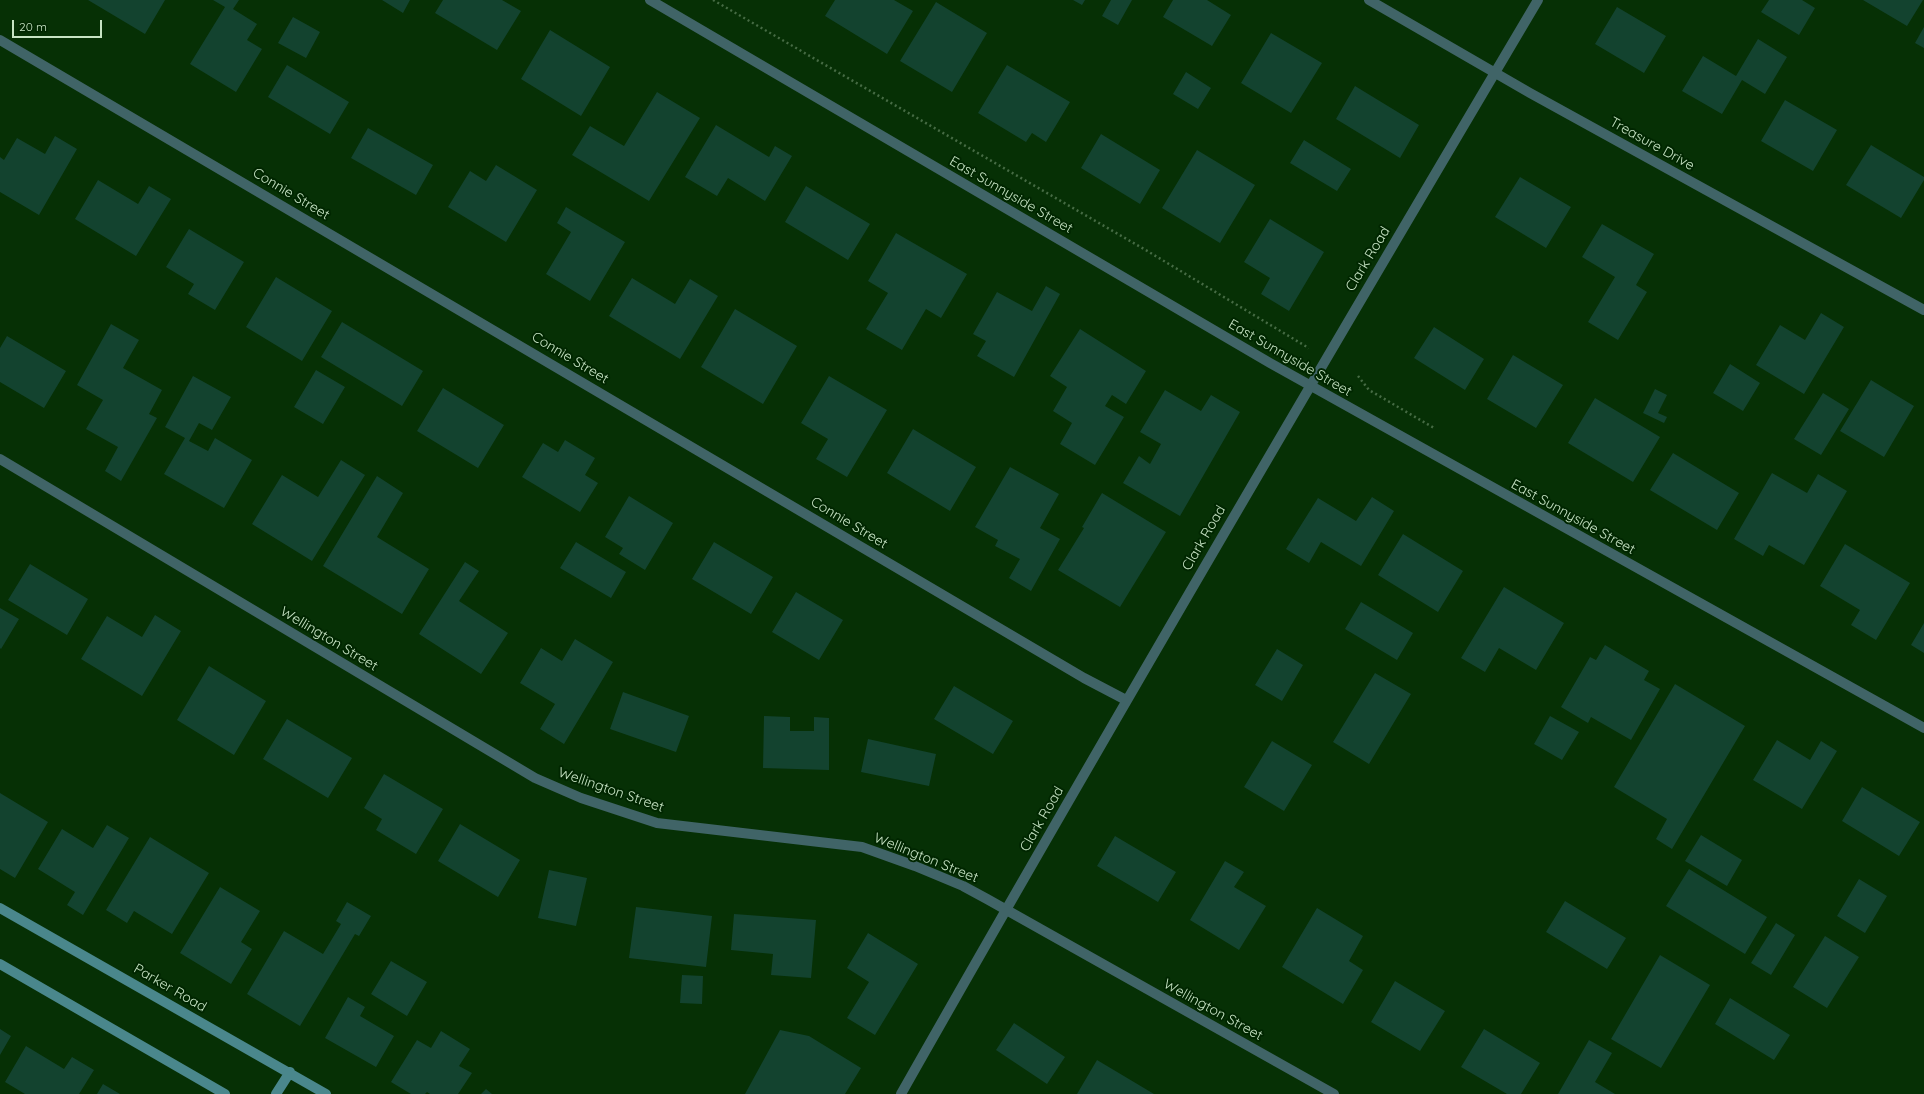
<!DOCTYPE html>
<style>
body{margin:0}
#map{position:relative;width:1924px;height:1094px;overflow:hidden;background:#063005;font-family:Quicksand,sans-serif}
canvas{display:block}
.scale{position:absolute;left:12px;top:20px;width:90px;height:18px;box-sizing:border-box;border:2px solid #c7e4c4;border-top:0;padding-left:5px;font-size:12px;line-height:14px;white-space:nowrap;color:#c7e4c4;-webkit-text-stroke:3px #002600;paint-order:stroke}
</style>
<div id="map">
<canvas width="1924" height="1094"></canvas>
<div class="scale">20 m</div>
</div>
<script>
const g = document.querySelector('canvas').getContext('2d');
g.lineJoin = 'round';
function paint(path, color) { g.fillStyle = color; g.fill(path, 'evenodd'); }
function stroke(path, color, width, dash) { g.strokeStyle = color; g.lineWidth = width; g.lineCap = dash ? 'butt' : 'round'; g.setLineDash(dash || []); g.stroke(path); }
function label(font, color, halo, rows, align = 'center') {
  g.font = font + ' Quicksand,sans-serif'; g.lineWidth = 4; g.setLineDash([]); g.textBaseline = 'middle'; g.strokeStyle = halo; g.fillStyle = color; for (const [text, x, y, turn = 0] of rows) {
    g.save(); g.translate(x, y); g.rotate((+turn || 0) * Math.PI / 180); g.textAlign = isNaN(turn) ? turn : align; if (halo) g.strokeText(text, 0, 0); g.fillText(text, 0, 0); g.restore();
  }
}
paint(new Path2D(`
 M 88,0 L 165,0 L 145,34 Z
 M 213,0 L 239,0 L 233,9 L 257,24 L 247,40 L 262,49 L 236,92 L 190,64 L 225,7 Z
 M 382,0 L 410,0 L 403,13 Z
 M 443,0 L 502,0 L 521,11 L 497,50 L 435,13 Z
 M 835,0 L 894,0 L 913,11 L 887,54 L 825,16 Z
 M 1073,0 L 1085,0 L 1082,5 Z
 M 1111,0 L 1132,0 L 1118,25 L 1102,16 Z
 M 1173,0 L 1207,0 L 1231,15 L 1212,46 L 1163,17 Z
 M 1769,0 L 1802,0 L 1815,8 L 1799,35 L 1761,12 Z
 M 1863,0 L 1923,0 L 1907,26 Z
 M 936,2 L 987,33 L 952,92 L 900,61 Z
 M 1617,7 L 1666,36 L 1644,73 L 1595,44 Z
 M 293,17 L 320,32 L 306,58 L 278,43 Z
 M 1924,27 L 1924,48 L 1915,43 Z
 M 550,30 L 610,67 L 581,116 L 521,79 Z
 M 1271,33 L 1322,63 L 1291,113 L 1241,83 Z
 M 1758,39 L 1787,57 L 1765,94 L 1742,80 L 1722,114 L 1682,91 L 1703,56 L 1736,76 Z
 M 287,65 L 349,102 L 330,134 L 268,97 Z
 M 1007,65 L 1070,102 L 1046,142 L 1032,133 L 1026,142 L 978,113 Z
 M 1186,72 L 1211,88 L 1198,109 L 1173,94 Z
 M 1355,86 L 1419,125 L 1400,158 L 1336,119 Z
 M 657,92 L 700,118 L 649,201 L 572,155 L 590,126 L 624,146 Z
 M 1785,100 L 1837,130 L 1813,171 L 1761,141 Z
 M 716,125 L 769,157 L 775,146 L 792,156 L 765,201 L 728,178 L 717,196 L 685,177 Z
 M 368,128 L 433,165 L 416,195 L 351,158 Z
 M 1101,134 L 1160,170 L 1140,204 L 1081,168 Z
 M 55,136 L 77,149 L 39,215 L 0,192 L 0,157 L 4,160 L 17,138 L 45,154 Z
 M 1304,140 L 1351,169 L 1337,191 L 1290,163 Z
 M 1871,145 L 1924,177 L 1924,180 L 1901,218 L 1846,185 Z
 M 1197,150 L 1255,185 L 1220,243 L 1162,208 Z
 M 496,165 L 537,190 L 506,242 L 448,207 L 470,171 L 486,181 Z
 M 1520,177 L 1571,207 L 1546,248 L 1495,217 Z
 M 98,180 L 138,204 L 149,186 L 171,199 L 136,256 L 75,219 Z
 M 806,186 L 870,224 L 848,260 L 785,222 Z
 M 566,207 L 625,242 L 590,301 L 546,274 L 571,232 L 557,223 Z
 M 1270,219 L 1324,252 L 1289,311 L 1261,294 L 1270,278 L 1244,262 Z
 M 1602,224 L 1654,254 L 1636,285 L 1647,292 L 1618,340 L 1588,322 L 1615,277 L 1582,257 Z
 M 189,229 L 244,262 L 215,310 L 188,294 L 194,284 L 166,267 Z
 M 896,233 L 967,274 L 941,318 L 926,309 L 902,350 L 866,329 L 888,293 L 868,281 Z
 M 276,277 L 332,311 L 302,361 L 246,327 Z
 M 632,278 L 675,304 L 690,279 L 718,296 L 680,359 L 609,316 Z
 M 1046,286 L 1060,294 L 1014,377 L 977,356 L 986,341 L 973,334 L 997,292 L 1032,311 Z
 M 735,309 L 797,346 L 763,404 L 701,367 Z
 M 1821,313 L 1844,327 L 1804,394 L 1756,365 L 1780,325 L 1805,340 Z
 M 342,322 L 423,371 L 402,406 L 321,357 Z
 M 111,324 L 139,340 L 123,368 L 162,390 L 149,414 L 157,418 L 121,481 L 105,471 L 118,447 L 86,429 L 103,400 L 77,385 Z
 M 1434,327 L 1484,359 L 1465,390 L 1414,358 Z
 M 1080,329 L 1146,371 L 1126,404 L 1112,395 L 1105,406 L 1124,417 L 1095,465 L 1060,444 L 1072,423 L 1053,411 L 1067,387 L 1050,376 Z
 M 7,336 L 66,371 L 44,408 L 0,382 L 0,348 Z
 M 1513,355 L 1563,385 L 1536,428 L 1487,399 Z
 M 1730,364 L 1760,383 L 1743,411 L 1713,393 Z
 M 316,370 L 345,387 L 323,424 L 294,407 Z
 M 193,376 L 231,397 L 212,430 L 199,423 L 189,441 L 208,451 L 215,438 L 252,460 L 224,508 L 164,474 L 185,438 L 165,427 Z
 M 829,376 L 887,410 L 847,477 L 816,459 L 828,439 L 801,423 Z
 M 1871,380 L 1914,406 L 1884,457 L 1840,431 Z
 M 443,388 L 504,425 L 478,468 L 417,431 Z
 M 1655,389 L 1667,395 L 1658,413 L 1667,417 L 1664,423 L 1643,413 Z
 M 1165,390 L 1201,411 L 1211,395 L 1240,412 L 1180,516 L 1123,483 L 1139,456 L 1150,464 L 1161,444 L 1140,432 Z
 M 1823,393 L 1849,409 L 1821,455 L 1794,439 Z
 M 1595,398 L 1660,437 L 1633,482 L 1568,443 Z
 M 913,429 L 976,467 L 950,511 L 887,473 Z
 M 565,440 L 595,458 L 585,475 L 598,483 L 580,512 L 522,477 L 543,443 L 558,452 Z
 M 1673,453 L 1739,493 L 1717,530 L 1650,490 Z
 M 341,460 L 365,475 L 312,561 L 252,524 L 282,475 L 318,497 Z
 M 1010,467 L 1059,494 L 1040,528 L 1060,539 L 1031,591 L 1009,578 L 1020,559 L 995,546 L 998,540 L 975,527 Z
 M 1772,473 L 1807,493 L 1818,474 L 1847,491 L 1804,565 L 1769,545 L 1763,556 L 1734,539 Z
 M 377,476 L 403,493 L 377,537 L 429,569 L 402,614 L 323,566 Z
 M 1102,493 L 1166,532 L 1120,607 L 1058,570 L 1084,528 L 1082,527 Z
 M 629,496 L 673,523 L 645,570 L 619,554 L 623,548 L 605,537 Z
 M 1372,497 L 1394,511 L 1361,566 L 1321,542 L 1309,563 L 1286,549 L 1318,498 L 1356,521 Z
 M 1403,534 L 1463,571 L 1438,612 L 1378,575 Z
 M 576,542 L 626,572 L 611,598 L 560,568 Z
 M 714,542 L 773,577 L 751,614 L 692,579 Z
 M 1845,544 L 1910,583 L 1876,640 L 1851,625 L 1860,610 L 1820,586 Z
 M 465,562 L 479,571 L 459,601 L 508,633 L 481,674 L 419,634 Z
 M 30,564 L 88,599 L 67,635 L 8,600 Z
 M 1504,587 L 1564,623 L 1536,670 L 1499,648 L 1485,672 L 1461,658 Z
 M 796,592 L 843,620 L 819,660 L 772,632 Z
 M 1361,602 L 1413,633 L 1397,660 L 1345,629 Z
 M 0,608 L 19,619 L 1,649 L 0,648 Z
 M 155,615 L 181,631 L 142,696 L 81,659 L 107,616 L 142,637 Z
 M 1924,623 L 1924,653 L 1911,645 Z
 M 575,639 L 613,662 L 564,744 L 540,729 L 555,704 L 520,683 L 541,648 L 562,661 Z
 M 1605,645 L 1649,671 L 1644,680 L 1660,689 L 1631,740 L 1591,717 L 1588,723 L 1561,707 L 1590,657 L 1596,660 Z
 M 1277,649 L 1303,665 L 1282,701 L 1255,685 Z
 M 209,666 L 266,701 L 234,755 L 177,720 Z
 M 1375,673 L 1411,694 L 1369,764 L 1333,742 Z
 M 1675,684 L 1745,726 L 1672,849 L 1656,839 L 1667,819 L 1614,787 Z
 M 954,686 L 1013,721 L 993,754 L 934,719 Z
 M 623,692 L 689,716 L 676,752 L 610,729 Z
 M 764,716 L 790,717 L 790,731 L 814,731 L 814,717 L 829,718 L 829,770 L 763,768 Z
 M 1550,716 L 1579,732 L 1562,760 L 1534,744 Z
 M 287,719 L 352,758 L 328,798 L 263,759 Z
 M 868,739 L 936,754 L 929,786 L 861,772 Z
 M 1777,740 L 1810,760 L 1821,741 L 1837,751 L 1802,809 L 1753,780 Z
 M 1272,741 L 1312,765 L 1284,811 L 1244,787 Z
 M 384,774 L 443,809 L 416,854 L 376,830 L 382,819 L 364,808 Z
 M 1862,787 L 1920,822 L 1899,856 L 1842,821 Z
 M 0,793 L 48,822 L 15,878 L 0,869 Z
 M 460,824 L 520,860 L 498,897 L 438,861 Z
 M 107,825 L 129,838 L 83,915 L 67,905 L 75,892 L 38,869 L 62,829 L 93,848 Z
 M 1701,835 L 1742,860 L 1727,886 L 1685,861 Z
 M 1115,836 L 1176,872 L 1158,902 L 1097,866 Z
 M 150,837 L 209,873 L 172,934 L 134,911 L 127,923 L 106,910 Z
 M 1225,861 L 1244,872 L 1234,887 L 1266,906 L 1239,950 L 1190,920 Z
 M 1689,869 L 1767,917 L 1745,954 L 1666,906 Z
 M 549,870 L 587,878 L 576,926 L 538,918 Z
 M 1859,879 L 1887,896 L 1865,933 L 1837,916 Z
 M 220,887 L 260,911 L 241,942 L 252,949 L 231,984 L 180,953 Z
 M 1565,901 L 1626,938 L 1607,969 L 1546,932 Z
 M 347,902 L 371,916 L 359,936 L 355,934 L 300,1026 L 247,994 L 284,931 L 323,954 L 341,924 L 336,921 Z
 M 636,907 L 712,916 L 706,967 L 629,958 Z
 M 1317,908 L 1363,936 L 1349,961 L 1363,970 L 1343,1004 L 1282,967 Z
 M 734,914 L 816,920 L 811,978 L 771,975 L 773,954 L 731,950 Z
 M 1776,923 L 1795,935 L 1771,975 L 1751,963 Z
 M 868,933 L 918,964 L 875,1035 L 847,1018 L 869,982 L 847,968 Z
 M 1825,936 L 1859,957 L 1827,1008 L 1793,987 Z
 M 1660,955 L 1710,985 L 1661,1068 L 1611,1039 Z
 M 391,961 L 427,982 L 407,1016 L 371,994 Z
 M 682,975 L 703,976 L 702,1004 L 680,1003 Z
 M 1395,981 L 1445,1011 L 1420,1051 L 1371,1022 Z
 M 348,997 L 365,1007 L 360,1016 L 394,1036 L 376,1067 L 325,1038 Z
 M 1730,998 L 1790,1035 L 1774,1060 L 1715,1024 Z
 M 1014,1023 L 1065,1057 L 1047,1084 L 996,1050 Z
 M 0,1029 L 11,1036 L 0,1055 Z
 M 1484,1029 L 1540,1063 L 1521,1094 L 1507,1094 L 1461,1067 Z
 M 780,1030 L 809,1036 L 861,1068 L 845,1094 L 745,1094 Z
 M 441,1031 L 470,1049 L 459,1066 L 472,1073 L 458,1094 L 430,1094 L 427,1092 L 425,1094 L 411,1094 L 391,1082 L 417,1040 L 431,1048 Z
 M 1589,1040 L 1612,1053 L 1595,1082 L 1615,1094 L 1558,1094 Z
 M 26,1046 L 64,1069 L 72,1057 L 94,1070 L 79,1094 L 25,1094 L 5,1082 Z
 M 1097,1060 L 1154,1094 L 1077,1094 Z
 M 103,1084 L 120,1094 L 97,1094 Z
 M 486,1089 L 492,1094 L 481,1094 Z`), '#13432f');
stroke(new Path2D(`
 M 713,0 L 1149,252 L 1307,347 L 1308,349
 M 1358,376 L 1369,390 L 1434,428`), '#466b44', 2.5, [2, 3]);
stroke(new Path2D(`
 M 650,0 L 1270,363 L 1924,728
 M 1369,0 L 1530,93 L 1924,310
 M 0,40 L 1084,678 L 1126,700
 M 0,459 L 535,778 L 581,798 L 657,823 L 862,847 L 915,866 L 963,886 L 987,899 L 1334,1094
 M 901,1094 C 1109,727 1323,363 1538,0`), '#406467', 10);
stroke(new Path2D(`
 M 0,908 L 326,1094
 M 0,964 L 225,1094
 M 276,1094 L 290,1072`), '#4a878c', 10);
label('14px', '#c7e4c4', '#002600', [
 ["Treasure Drive",1652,144,29],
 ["Connie Street",291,194,31],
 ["East Sunnyside Street",1011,195,30],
 ["Clark Road",1368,259,-59],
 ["Connie Street",570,358,31],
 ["East Sunnyside Street",1290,358,30],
 ["East Sunnyside Street",1573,517,29],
 ["Connie Street",849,523,31],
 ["Clark Road",1204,538,-60],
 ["Wellington Street",329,639,31],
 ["Wellington Street",611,790,19],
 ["Clark Road",1042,819,-60],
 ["Wellington Street",926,858,22],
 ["Parker Road",170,988,30],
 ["Wellington Street",1213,1010,29]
]);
</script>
